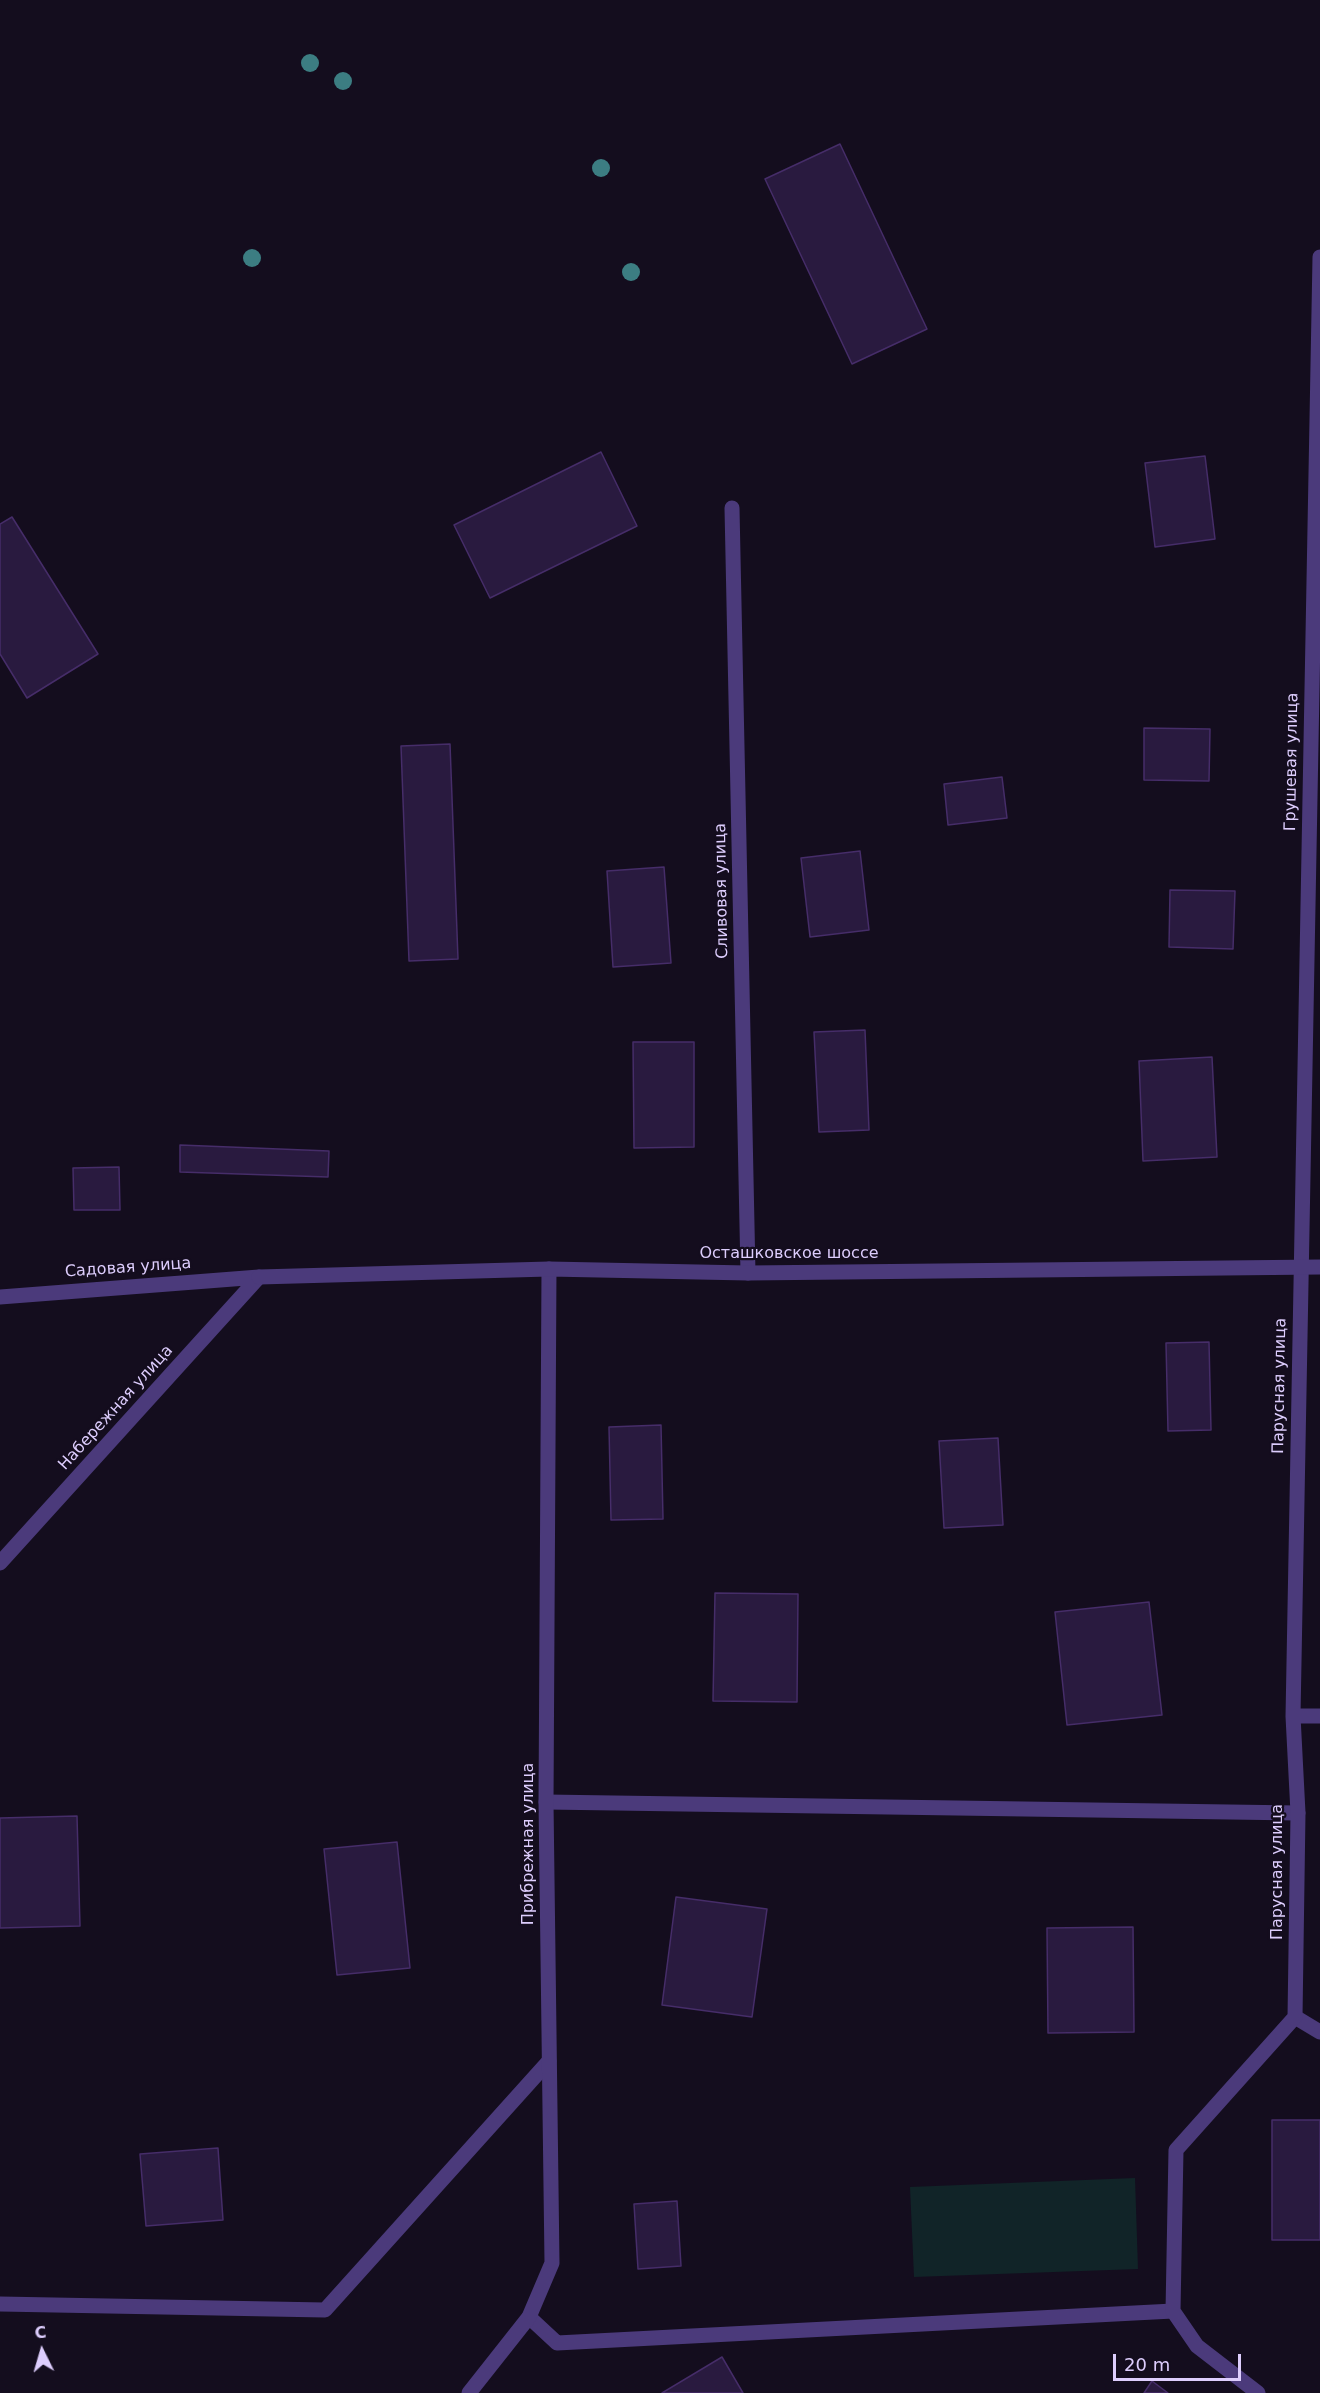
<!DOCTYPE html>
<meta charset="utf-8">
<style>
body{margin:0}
#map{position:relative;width:1320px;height:2393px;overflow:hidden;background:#140d1e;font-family:"DejaVu Sans",sans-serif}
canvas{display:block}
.north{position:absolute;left:12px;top:2321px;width:60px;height:60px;-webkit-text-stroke:4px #140d1e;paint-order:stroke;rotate:355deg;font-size:16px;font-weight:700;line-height:24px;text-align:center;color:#ddcdfd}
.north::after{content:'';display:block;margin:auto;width:21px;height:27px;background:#ddcdfd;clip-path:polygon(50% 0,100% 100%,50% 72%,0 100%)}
.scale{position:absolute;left:1113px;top:2354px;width:128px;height:27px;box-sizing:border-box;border:3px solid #ddcdfd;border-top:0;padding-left:8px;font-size:18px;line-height:21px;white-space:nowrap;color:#ddcdfd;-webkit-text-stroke:4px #140d1e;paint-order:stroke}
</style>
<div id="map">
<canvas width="1320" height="2393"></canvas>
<div class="north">С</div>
<div class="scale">20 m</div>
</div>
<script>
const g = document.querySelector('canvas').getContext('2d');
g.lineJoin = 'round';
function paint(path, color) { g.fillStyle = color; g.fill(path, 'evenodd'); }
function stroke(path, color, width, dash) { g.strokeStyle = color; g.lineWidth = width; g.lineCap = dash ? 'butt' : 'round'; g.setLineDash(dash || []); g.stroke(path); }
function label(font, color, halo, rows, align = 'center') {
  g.font = font + ' "DejaVu Sans",sans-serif'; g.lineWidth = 4.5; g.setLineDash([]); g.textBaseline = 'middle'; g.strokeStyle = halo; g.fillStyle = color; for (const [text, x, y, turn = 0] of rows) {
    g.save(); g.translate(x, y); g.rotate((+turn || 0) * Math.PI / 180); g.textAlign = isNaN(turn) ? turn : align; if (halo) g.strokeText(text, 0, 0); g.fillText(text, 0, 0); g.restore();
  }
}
paint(new Path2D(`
 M 1135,2178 L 1138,2269 L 914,2277 L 910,2187 Z`), '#112428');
const building = new Path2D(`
 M 840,144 L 927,329 L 852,364 L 765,179 Z
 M 601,452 L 637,526 L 490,598 L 454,525 Z
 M 1205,456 L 1215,539 L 1155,547 L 1145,463 Z
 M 12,517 L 98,654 L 27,698 L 0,654 L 0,524 Z
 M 1144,728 L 1210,729 L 1209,781 L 1144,780 Z
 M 450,744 L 458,959 L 409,961 L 401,746 Z
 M 1002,777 L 1007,818 L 948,825 L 944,784 Z
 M 860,851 L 869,930 L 810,937 L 801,858 Z
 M 664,867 L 671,963 L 613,967 L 607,871 Z
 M 1170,890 L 1235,891 L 1233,949 L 1169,947 Z
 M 865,1030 L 869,1130 L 819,1132 L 814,1032 Z
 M 633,1042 L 694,1042 L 694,1147 L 634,1148 Z
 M 1212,1057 L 1217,1157 L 1143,1161 L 1139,1061 Z
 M 180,1145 L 329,1151 L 328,1177 L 180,1172 Z
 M 119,1167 L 120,1210 L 74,1210 L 73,1168 Z
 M 1209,1342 L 1211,1430 L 1168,1431 L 1166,1343 Z
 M 661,1425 L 663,1519 L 611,1520 L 609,1427 Z
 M 998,1438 L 1003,1525 L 944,1528 L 939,1441 Z
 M 715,1593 L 798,1594 L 797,1702 L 713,1701 Z
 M 1149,1602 L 1162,1715 L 1067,1725 L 1055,1612 Z
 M 77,1816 L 80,1926 L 0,1928 L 0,1818 Z
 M 397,1842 L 410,1968 L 337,1975 L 324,1849 Z
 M 676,1897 L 767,1909 L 752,2017 L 662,2005 Z
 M 1133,1927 L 1134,2032 L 1048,2033 L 1047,1928 Z
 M 1272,2120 L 1320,2120 L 1320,2240 L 1272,2240 Z
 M 218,2148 L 223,2220 L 146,2226 L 140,2154 Z
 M 677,2201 L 681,2266 L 638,2269 L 634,2204 Z
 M 722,2357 L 743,2393 L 662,2393 Z
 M 1152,2381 L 1168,2393 L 1144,2393 Z`);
paint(building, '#291a3f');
stroke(building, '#462d69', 1.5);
stroke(new Path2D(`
 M 546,1802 L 1298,1813
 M 1295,2017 L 1320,2032
 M 0,2304 L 325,2310 L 549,2061
 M 529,2317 L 557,2343 L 1173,2311`), '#4b3a7b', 15);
stroke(new Path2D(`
 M 732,508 L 748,1273
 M 0,1297 L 259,1277
 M 0,1563 L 259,1277
 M 1293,1716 L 1320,1716
 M 469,2393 L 529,2317 L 552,2263 L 546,1802 L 549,1269
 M 1258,2393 L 1197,2346 L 1173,2311 L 1176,2150 L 1295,2017 L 1298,1813 L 1293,1716 L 1320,257`), '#4b3a7b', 15);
stroke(new Path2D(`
 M 259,1277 L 549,1269 L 748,1273 L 1320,1267`), '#4b3a7b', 15);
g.fillStyle = '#3c7d82';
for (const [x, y] of [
 [310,63],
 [343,81],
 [601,168],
 [252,258],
 [631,272]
]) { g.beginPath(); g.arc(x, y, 9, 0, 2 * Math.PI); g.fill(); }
label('16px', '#ddcdfd', '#140d1e', [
 ["Грушевая улица",1292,762,-89],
 ["Сливовая улица",722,891,-91],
 ["Осташковское шоссе",789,1254],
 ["Садовая улица",128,1268,-4],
 ["Парусная улица",1280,1386,-89],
 ["Набережная улица",116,1408,-48],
 ["Прибрежная улица",529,1844,-90],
 ["Парусная улица",1278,1872,-90]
]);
</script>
